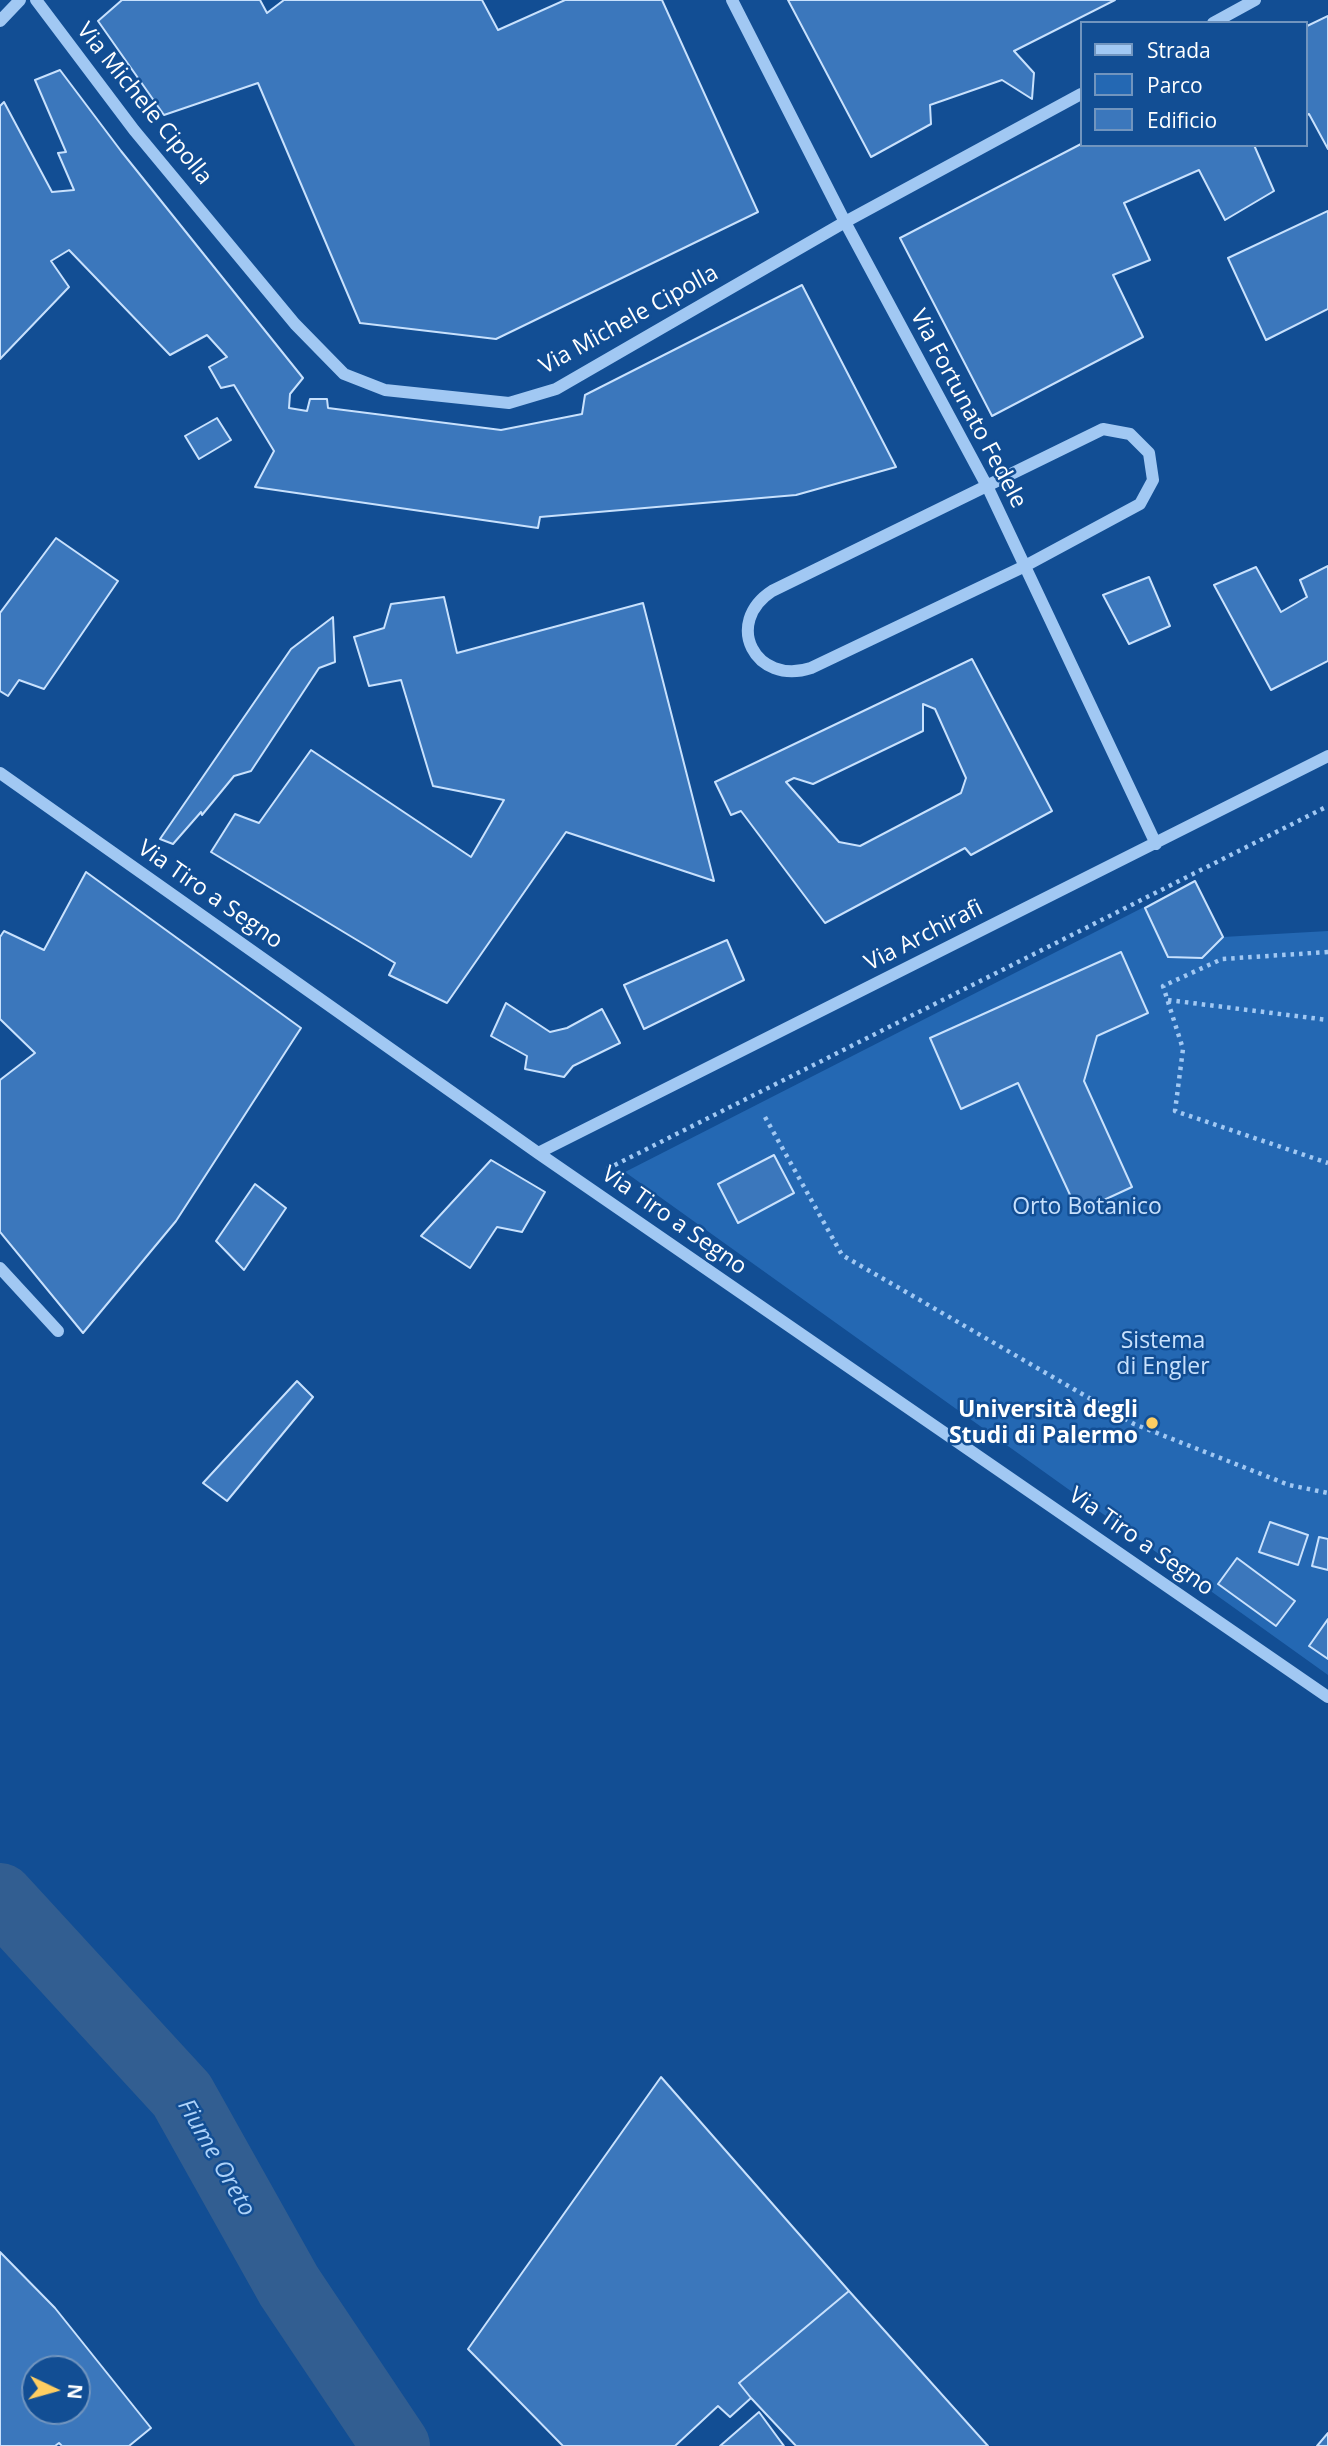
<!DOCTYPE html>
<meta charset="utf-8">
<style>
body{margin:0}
#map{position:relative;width:1328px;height:2446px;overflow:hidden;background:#124e94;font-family:"Open Sans",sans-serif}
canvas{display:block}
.legend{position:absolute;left:1080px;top:21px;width:228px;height:126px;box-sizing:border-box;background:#124e94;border:2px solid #7195bf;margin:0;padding:9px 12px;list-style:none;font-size:21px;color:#fff}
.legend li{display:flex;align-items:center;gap:14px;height:35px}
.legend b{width:35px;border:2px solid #7195bf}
.north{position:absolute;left:21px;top:2355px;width:70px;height:70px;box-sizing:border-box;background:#124e94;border:2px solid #7195bf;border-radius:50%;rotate:95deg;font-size:19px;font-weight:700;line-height:28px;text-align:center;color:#fff}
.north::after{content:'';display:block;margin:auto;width:24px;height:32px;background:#ffce62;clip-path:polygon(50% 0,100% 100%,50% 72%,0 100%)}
</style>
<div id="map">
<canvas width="1328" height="2446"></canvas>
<ul class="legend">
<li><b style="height:9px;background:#a1c8f3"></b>Strada</li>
<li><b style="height:19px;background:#2468b3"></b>Parco</li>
<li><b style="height:19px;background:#3b77bc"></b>Edificio</li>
</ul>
<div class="north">N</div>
</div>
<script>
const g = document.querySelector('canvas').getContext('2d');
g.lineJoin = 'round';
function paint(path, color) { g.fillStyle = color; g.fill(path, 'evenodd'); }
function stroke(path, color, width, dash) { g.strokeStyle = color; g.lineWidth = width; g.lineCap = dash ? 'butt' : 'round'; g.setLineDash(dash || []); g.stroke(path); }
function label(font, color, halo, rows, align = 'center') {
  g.font = font + ' "Open Sans",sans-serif'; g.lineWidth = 5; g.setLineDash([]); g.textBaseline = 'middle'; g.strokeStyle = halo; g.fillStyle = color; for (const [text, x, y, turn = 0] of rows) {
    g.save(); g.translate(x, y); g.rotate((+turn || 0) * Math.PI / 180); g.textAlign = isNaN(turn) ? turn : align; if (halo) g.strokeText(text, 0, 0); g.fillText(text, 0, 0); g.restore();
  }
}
paint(new Path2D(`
 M 1195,881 L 1223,937 L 1328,931 L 1328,1675 L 625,1172 Z`), '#2468b3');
stroke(new Path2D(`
 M 0,1897 L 182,2095 L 289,2286 L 396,2446`), '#325e91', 68);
const building = new Path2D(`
 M 122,0 L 260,0 L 267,13 L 284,0 L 482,0 L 498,30 L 565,0 L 662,0 L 758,212 L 496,339 L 360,323 L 258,83 L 164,115 L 98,21 Z
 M 788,0 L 1115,0 L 1014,51 L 1034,73 L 1032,99 L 1002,80 L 930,105 L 931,124 L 871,157 Z
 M 1328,16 L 1328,149 L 1309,114 L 1305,116 L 1305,27 Z
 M 60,70 L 121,151 L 303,378 L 290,394 L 289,408 L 307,411 L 310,399 L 327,399 L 328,408 L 501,430 L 582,414 L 585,395 L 802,285 L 896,467 L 796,495 L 540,517 L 538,528 L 255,487 L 274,451 L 234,385 L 221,388 L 209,367 L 227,357 L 207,335 L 170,355 L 69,250 L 51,261 L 69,287 L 0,359 L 0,106 L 4,102 L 52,192 L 74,190 L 58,153 L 66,152 L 35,80 Z
 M 1081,144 L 1254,145 L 1274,191 L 1225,220 L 1199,170 L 1124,203 L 1150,260 L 1113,275 L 1143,337 L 992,416 L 900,238 Z
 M 1328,211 L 1328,309 L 1266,340 L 1228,258 Z
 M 217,418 L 231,440 L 199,459 L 185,436 Z
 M 56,538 L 118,581 L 44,689 L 19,680 L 8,696 L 0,691 L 0,613 Z
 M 1328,566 L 1328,661 L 1271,690 L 1214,585 L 1256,567 L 1281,612 L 1307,597 L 1300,580 Z
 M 1149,577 L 1170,626 L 1129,644 L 1103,595 Z
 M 444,597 L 457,653 L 643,603 L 714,881 L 566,832 L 447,1003 L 389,975 L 395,963 L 211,852 L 235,814 L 259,823 L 311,750 L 471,857 L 504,800 L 433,786 L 401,680 L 369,686 L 354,637 L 384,628 L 391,604 Z
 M 333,617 L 335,662 L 319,668 L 251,771 L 234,776 L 202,815 L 201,812 L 173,844 L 160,839 L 291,649 Z
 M 972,659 L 1052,811 L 971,855 L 965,848 L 825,923 L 741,811 L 731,815 L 715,782 ZM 923,704 L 935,709 L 966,778 L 961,793 L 860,846 L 839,842 L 786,782 L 794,778 L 813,784 L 923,731 Z
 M 86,872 L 301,1028 L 176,1221 L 83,1333 L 0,1232 L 0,1080 L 35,1053 L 0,1019 L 0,937 L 4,931 L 44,950 Z
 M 1195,881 L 1223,937 L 1202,958 L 1168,957 L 1145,908 Z
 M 727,940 L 744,980 L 644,1029 L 624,985 Z
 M 1121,952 L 1148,1013 L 1097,1036 L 1084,1081 L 1132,1187 L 1078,1212 L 1018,1083 L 961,1109 L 930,1038 Z
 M 506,1003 L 550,1032 L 567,1028 L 602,1009 L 620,1043 L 573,1066 L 564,1077 L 525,1069 L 527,1056 L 491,1036 Z
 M 774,1155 L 794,1193 L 738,1223 L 718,1184 Z
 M 491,1160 L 545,1192 L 522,1232 L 497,1227 L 470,1268 L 421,1236 Z
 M 255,1184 L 286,1208 L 244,1270 L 216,1241 Z
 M 297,1381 L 313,1397 L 227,1501 L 203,1483 Z
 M 1270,1522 L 1308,1535 L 1298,1565 L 1259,1552 Z
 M 1319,1537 L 1328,1539 L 1328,1570 L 1312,1566 Z
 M 1237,1558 L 1295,1601 L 1276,1626 L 1218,1584 Z
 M 1328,1619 L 1328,1659 L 1309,1646 Z
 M 661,2077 L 849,2291 L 739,2383 L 751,2398 L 730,2417 L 718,2406 L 675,2446 L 563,2446 L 468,2349 Z
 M 0,2252 L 55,2308 L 151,2428 L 129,2446 L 62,2446 L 59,2443 L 55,2446 L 0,2446 ZM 35,2369 L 77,2369 L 77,2411 L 35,2411 Z
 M 849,2291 L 988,2446 L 796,2446 L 751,2398 L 739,2383 Z
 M 759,2412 L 784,2446 L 720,2446 Z
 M 1328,2433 L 1328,2446 L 1317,2446 Z`);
paint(building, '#3b77bc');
stroke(building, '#c8e1fd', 2);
stroke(new Path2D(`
 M 1328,952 L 1222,959 L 1163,986 L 1183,1049 L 1175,1111 L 1328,1163
 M 1168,1000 L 1328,1020
 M 765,1117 L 842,1255 L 1134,1424 L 1289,1485 L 1328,1493
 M 607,1169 L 1328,806`), '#a1c8f3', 4.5, [3.5, 5]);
stroke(new Path2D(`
 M 36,0 L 134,130 L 295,324 L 344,374 L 385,390 L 509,403 L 556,389 L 845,222 L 1081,94
 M 732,0 L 845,222 L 988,488 L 1156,844
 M 0,21 L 20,0
 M 1213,23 L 1255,0
 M 1103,429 L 1130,434 L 1149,453 L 1153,480 L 1140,504 L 1025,566 L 811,668 C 755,686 723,623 772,591 Z
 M 0,773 L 538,1153 L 1328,1697
 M 538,1153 L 1328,756
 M 0,1268 L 58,1331`), '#a1c8f3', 12);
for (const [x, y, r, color] of [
 [1152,1423,7,"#ffce62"]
]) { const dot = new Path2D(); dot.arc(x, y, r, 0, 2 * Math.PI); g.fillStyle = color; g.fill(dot); stroke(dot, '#124e94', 2.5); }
label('23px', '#fff', '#124e94', [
 ["Via Michele Cipolla",144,104,51],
 ["Via Michele Cipolla",629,320,-29],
 ["Via Fortunato Fedele",968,409,62],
 ["Via Tiro a Segno",210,895,35],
 ["Via Archirafi",924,936,-27],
 ["Via Tiro a Segno",674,1221,35],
 ["Via Tiro a Segno",1141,1542,35]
]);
label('23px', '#c8e1fd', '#124e94', [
 ["Orto Botanico",1087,1207],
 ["Sistema",1163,1341],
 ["di Engler",1163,1367]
]);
label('bold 23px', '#fff', '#124e94', [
 ["Università degli",1138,1410],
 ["Studi di Palermo",1138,1436]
], 'right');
label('italic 24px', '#add2f9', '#124e94', [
 ["Fiume Oreto",216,2158,60]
]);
</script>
